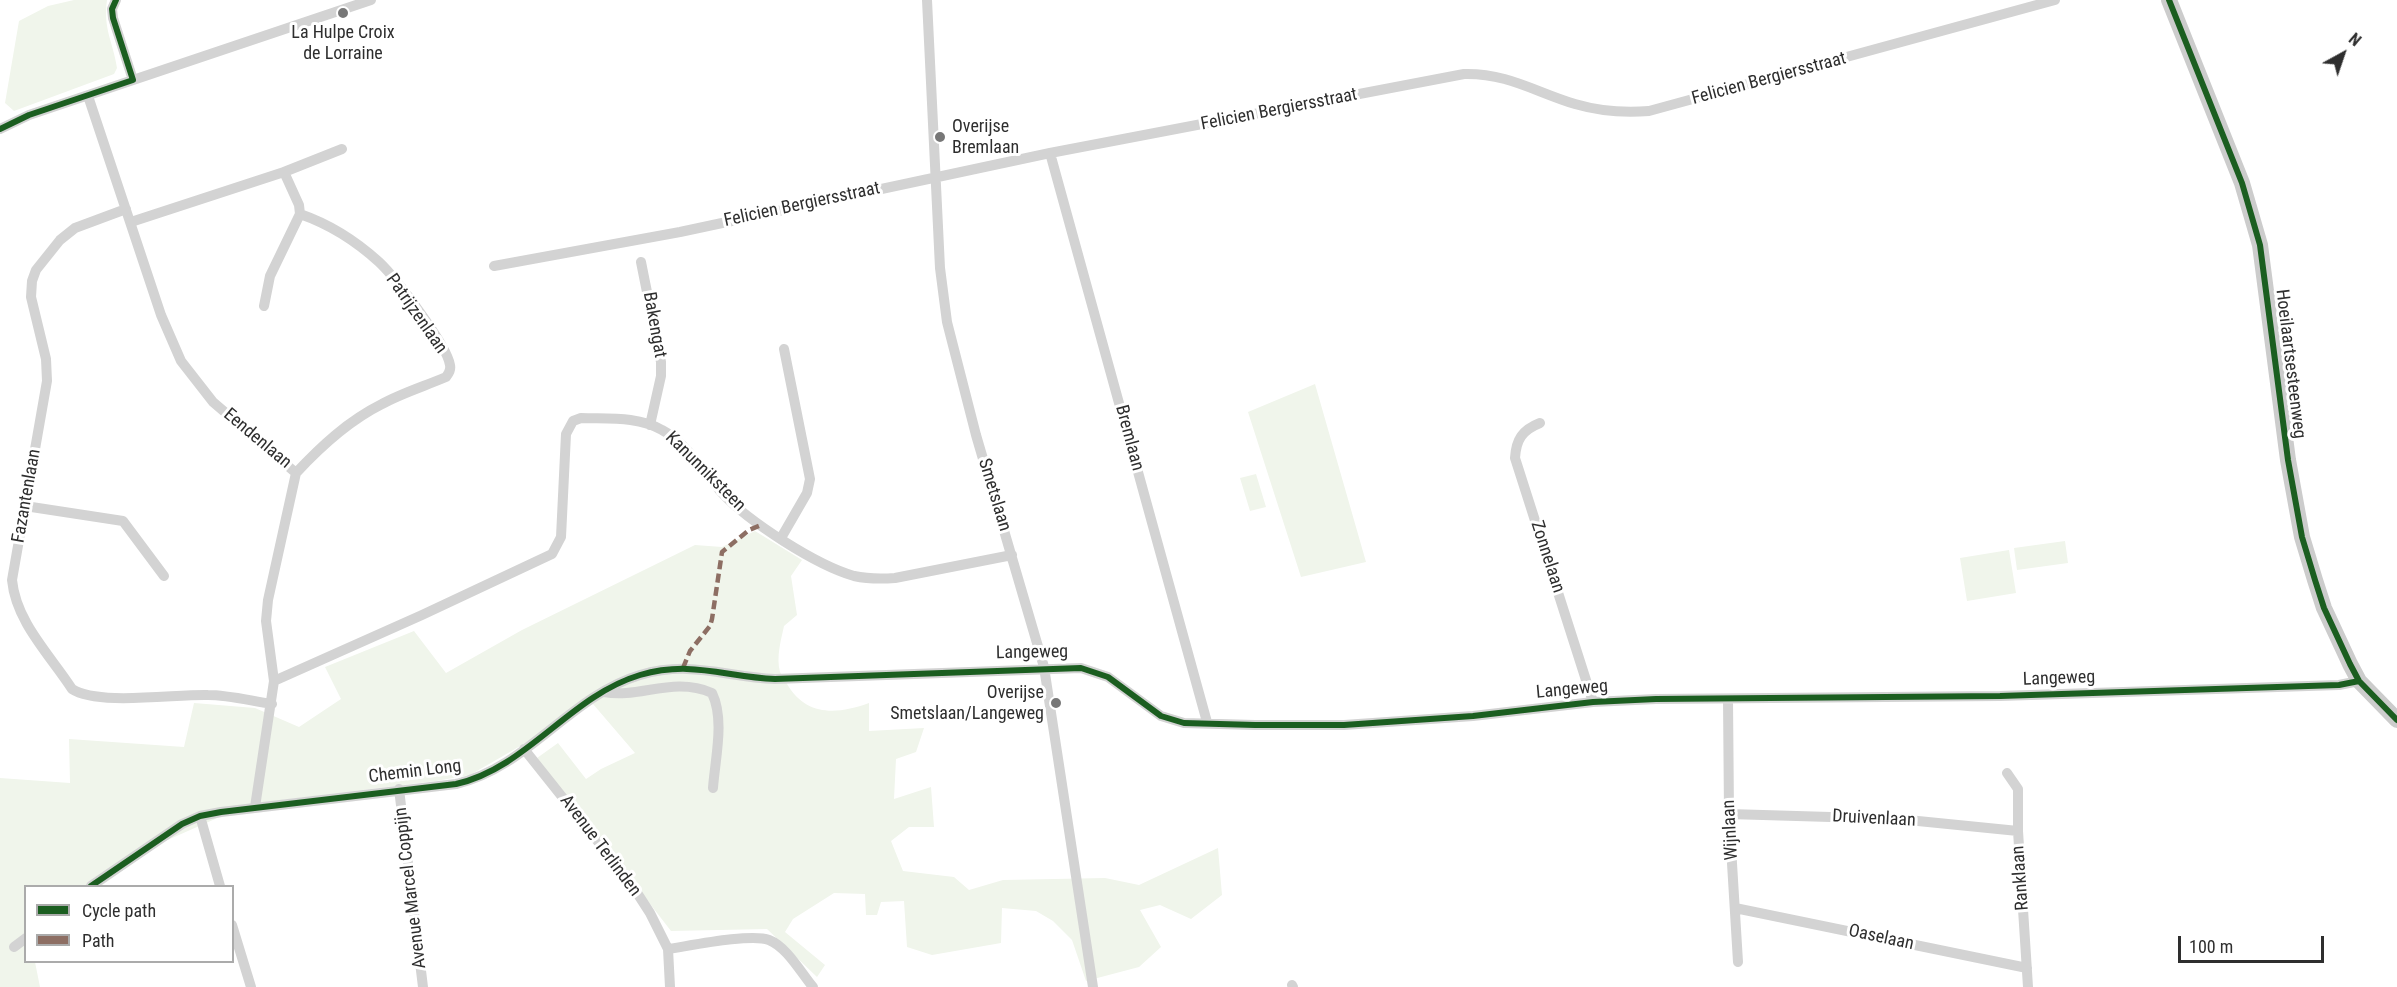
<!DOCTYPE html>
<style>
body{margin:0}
#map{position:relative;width:2397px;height:987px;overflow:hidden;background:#fff;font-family:"Roboto Condensed",sans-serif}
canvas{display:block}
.legend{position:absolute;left:24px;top:885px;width:210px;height:78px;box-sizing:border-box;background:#fff;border:2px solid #ababab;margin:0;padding:8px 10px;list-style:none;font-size:18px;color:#2e2e2e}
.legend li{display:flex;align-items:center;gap:12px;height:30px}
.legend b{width:30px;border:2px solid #ababab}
.north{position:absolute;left:2313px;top:24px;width:60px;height:60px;-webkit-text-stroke:4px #fff;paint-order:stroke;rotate:40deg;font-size:16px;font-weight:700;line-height:24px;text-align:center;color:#2e2e2e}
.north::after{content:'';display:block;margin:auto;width:21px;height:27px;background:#2e2e2e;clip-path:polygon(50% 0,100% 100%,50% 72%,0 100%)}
.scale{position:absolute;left:2178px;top:936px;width:146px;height:27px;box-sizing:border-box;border:3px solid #2e2e2e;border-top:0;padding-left:8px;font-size:18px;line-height:21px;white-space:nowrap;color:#2e2e2e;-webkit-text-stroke:4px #fff;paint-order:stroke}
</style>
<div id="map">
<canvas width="2397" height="987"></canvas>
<ul class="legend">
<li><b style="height:8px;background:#1b5e20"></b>Cycle path</li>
<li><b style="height:8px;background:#8d6e63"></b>Path</li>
</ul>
<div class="north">N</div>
<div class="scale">100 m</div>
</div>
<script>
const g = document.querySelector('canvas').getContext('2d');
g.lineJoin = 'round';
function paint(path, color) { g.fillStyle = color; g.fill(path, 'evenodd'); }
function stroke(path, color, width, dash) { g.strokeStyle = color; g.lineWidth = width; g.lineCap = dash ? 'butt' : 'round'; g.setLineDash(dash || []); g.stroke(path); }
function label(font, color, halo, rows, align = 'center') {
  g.font = font + ' "Roboto Condensed",sans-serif'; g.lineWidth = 6; g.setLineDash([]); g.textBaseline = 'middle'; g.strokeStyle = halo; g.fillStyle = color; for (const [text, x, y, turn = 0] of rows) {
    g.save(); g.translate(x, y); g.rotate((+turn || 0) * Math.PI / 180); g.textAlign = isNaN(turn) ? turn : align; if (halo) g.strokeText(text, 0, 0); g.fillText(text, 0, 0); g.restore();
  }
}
paint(new Path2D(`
 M 74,0 L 107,0 C 103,30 113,41 117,68 L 114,74 L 14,111 L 5,103 L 19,21 L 48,6 Z
 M 1315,384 L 1366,562 L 1301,577 L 1248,412 Z
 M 1256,474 L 1266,507 L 1250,511 L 1240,478 Z
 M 755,531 L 802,560 L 791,576 L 797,615 L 784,626 C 781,640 776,657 780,672 C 782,676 785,680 787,684 C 806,716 836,715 869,703 L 869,731 L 924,728 L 916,752 L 896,759 L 894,799 L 931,787 L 934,827 L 909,827 L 891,841 L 903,871 L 954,877 L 969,890 L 1003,880 L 1105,878 L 1139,885 L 1218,848 L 1222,895 L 1191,919 L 1160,905 L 1140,910 L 1161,947 L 1139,967 L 1086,981 L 1072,940 L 1053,921 L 1036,911 L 1002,908 L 1001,943 L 932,955 L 907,947 L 904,901 L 881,902 L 877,915 L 866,915 L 865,894 L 834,893 L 793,919 L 785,932 L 825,965 L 817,977 L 767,929 L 671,931 L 537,758 L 558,743 L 586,779 L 601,769 L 635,753 L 593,704 L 470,775 L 436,781 L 249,804 L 163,842 L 101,886 L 26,886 L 26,962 L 35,962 L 40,987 L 0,987 L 0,778 L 70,783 L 69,739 L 184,747 L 194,703 L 255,708 L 299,727 L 341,699 L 325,667 L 414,631 L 446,673 L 522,630 L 695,545 L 722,547 Z
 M 2065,541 L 2068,563 L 2017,570 L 2014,548 Z
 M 2009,550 L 2016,593 L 1967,601 L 1960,558 Z`), '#f0f5eb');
stroke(new Path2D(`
 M 116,0 L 112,9 L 113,18 L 133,80
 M 927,0 L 940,268 L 947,322 L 976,435 L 1044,667 L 1093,987
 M 88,96 L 161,315 L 181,361 L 213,402 L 296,473 L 268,600 L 266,621 L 274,681 L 255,807
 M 0,129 L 29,115 L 371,0
 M 1050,153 L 1207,722
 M 284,172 L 342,149
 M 126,209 L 75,228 L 60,240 L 36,270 L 32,281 L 31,297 L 46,359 L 47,381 L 12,580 C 16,622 50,655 72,689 C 98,706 175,694 208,695 C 229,695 251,701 272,704
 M 131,222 L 284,172 L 299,205 L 300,214 C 329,224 357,242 379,262 C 395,277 447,345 450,365 C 451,370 449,373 446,377 C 425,386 402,393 382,404 C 348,421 321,446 296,473
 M 641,262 L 661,362 L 661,376 L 650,425
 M 494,266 L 680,232 L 1050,153 L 1464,74 C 1508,73 1535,92 1575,104 C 1599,111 1625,113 1649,111 L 2055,0
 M 264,306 L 270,276 L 300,214
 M 1540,423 C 1522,430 1516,440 1515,458 L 1593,702
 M 25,506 L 123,521 L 164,576
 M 781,538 L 807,493 L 810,479 L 784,349
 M 274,681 L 422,615 L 552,554 L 561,537 L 566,434 L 573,421 L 581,418 C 608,419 638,416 662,430 C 687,443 703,472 722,493 C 749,522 816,565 854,576 C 868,579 881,579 895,578 L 1012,555
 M 604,692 C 639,699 673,676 712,693 C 725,720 715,759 713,788
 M 1728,699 L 1729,814 L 1738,962
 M 524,749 L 630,882 L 650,913 L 668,949 L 670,987
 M 2007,773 L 2018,789 L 2018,831 L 2028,987
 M 399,789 L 423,987
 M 1729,814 L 1898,819 L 2018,831
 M 200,816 L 220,886
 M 91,886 L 182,824 L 200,816 L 221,812 L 456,784 C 527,768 570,696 640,675 C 692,660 725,677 775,679 L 1081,668 L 1108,677 L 1161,716 L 1184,723 L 1255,725 L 1344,725 L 1473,716 L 1593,702 L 1656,699 L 2000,696 L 2339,685 L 2359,681
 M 1735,908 L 2027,968
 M 232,925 L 251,987
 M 14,947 L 26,938
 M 668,949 C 689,946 751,933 769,940 C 787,947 801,973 813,987
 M 1292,985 L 1293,987`), '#d3d3d3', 10);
stroke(new Path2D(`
 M 2169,0 L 2242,183 L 2260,245 L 2288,460 L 2302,537 L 2315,580 L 2324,608 L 2350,664 L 2359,681 L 2397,720`), '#ccc', 16);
stroke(new Path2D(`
 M 683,668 L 690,651 L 710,626 L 712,619 L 722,552 L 749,530 L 761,525`), '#8d6e63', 4.5, [9, 4.5]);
stroke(new Path2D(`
 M 2169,0 L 2242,183 L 2260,245 L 2288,460 L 2302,537 L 2315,580 L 2324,608 L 2350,664 L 2359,681 L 2397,720
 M 0,129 L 29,115 L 133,80 L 113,18 L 112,9 L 116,0
 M 91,886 L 182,824 L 200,816 L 221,812 L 456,784 C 527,768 570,696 640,675 C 692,660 725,677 775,679 L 1081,668 L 1108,677 L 1161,716 L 1184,723 L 1255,725 L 1344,725 L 1473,716 L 1593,702 L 1656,699 L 2000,696 L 2339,685 L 2359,681`), '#1b5e20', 6);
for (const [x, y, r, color] of [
 [343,13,6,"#777"],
 [940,137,6,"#777"],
 [1056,703,6,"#777"]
]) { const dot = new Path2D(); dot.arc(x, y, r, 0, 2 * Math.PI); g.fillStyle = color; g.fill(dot); stroke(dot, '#fff', 2); }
label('18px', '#2e2e2e', '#fff', [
 ["La Hulpe Croix",343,33],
 ["de Lorraine",343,54],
 ["Overijse",952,127,"left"],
 ["Bremlaan",952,148,"left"],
 ["Overijse",1044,693,"right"],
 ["Smetslaan/Langeweg",1044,714,"right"]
]);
label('18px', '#2e2e2e', '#fff', [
 ["Felicien Bergiersstraat",1769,79,-15],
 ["Felicien Bergiersstraat",1279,110,-11],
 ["Felicien Bergiersstraat",802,205,-12],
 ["Patrijzenlaan",416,314,55],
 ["Bakengat",654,325,80],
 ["Hoeilaartsesteenweg",2290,364,83],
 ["Bremlaan",1129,438,75],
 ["Eendenlaan",257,439,40],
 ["Kanunniksteen",705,472,45],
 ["Smetslaan",994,495,73],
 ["Fazantenlaan",27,496,-80],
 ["Zonnelaan",1547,557,72],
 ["Langeweg",1032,653,-1],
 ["Langeweg",2059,679,-2],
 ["Langeweg",1572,690,-5],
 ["Chemin Long",415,772,-7],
 ["Druivenlaan",1874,819,3],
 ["Wijnlaan",1731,830,-93],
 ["Avenue Terlinden",600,846,53],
 ["Ranklaan",2021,878,-94],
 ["Avenue Marcel Coppijn",411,888,-97],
 ["Oaselaan",1881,938,12]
]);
</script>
